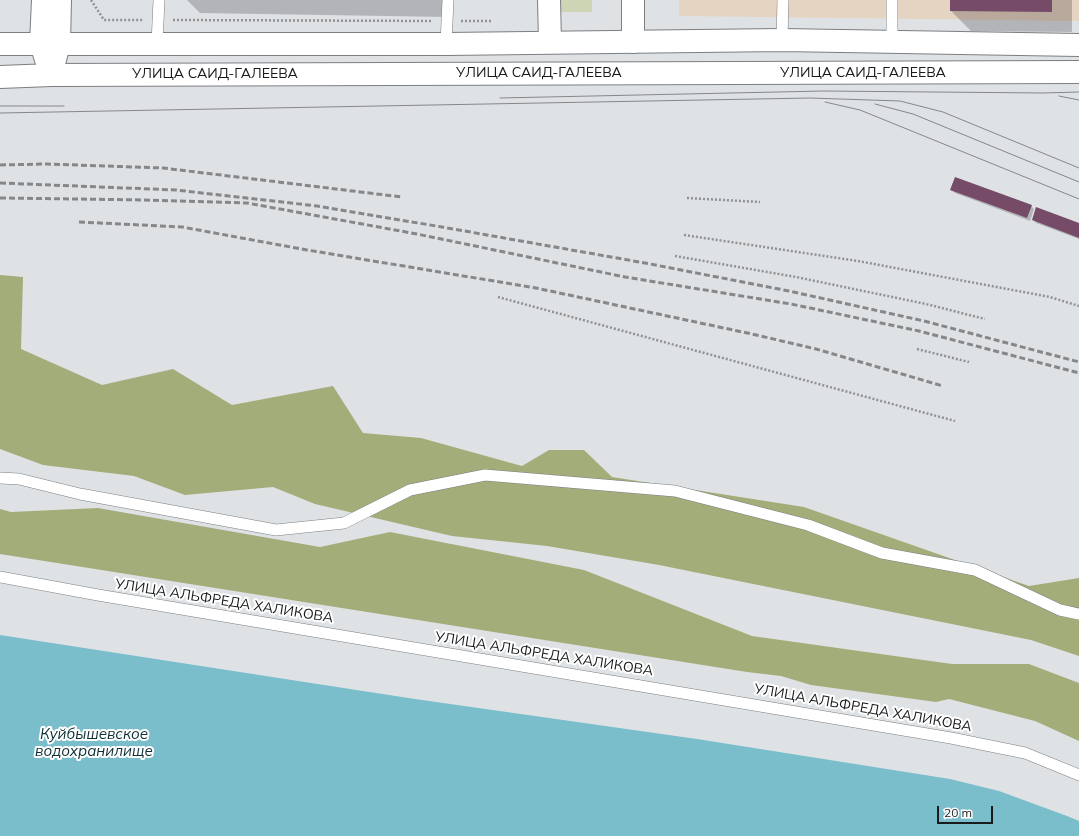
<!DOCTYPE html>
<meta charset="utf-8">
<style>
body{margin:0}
#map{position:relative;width:1079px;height:836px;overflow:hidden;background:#dfe2e5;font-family:Mulish,sans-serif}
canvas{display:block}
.scale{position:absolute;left:937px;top:806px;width:56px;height:18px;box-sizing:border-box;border:2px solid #191a1b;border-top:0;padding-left:5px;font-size:12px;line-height:14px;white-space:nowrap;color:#191a1b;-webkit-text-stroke:3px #fff;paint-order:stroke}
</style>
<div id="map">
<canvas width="1079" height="836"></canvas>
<div class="scale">20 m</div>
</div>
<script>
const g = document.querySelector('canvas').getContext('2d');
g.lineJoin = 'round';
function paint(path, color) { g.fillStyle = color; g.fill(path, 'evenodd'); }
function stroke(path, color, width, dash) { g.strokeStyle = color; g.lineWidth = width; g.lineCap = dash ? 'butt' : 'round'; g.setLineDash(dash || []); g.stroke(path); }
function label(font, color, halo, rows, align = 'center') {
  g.font = font + ' Mulish,sans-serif'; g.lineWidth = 4; g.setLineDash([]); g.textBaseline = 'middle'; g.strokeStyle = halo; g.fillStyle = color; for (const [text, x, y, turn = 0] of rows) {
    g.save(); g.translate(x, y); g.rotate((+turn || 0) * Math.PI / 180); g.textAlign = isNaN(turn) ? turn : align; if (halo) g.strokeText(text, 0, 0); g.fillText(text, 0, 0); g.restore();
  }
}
paint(new Path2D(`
 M 679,0 L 1079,0 L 1079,21 L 679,16 Z`), '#e6d4c3');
paint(new Path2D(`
 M 552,0 L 592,0 L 592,12 L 552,12 Z`), '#ced5b4');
paint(new Path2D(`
 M 0,275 L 23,277 L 21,349 L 102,385 L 173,369 L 232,405 L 333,386 L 363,433 L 421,438 L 522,466 L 549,450 L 584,450 L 612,477 L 804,507 L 1029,586 L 1079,578 L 1079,656 L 1031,640 L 659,565 L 547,546 L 452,536 L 315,504 L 273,487 L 185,495 L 134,476 L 43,465 L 0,449 Z
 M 98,508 L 320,547 L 390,532 L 584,570 L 752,636 L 952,664 L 1029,664 L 1079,683 L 1079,741 L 1035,721 L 949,699 L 936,702 L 811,685 L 781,676 L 747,672 L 0,554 L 0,509 L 11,512 Z`), '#a3ad7a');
paint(new Path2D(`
 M 0,635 L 415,699 L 697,739 L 950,779 L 999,791 L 1067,816 L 1079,821 L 1079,836 L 0,836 Z`), '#7bbecb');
paint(new Path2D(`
 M 187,0 L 447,0 L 447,17 L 200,13 Z
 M 951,0 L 1072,0 L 1072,32 L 971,31 L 951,11 Z
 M 951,190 L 1031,206 L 1034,209 L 1030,221 L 955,193 Z
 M 1033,220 L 1079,224 L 1079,239 L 1036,223 Z`), '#0003');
paint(new Path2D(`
 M 950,0 L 1052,0 L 1052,12 L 950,11 Z
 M 955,177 L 1032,205 L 1027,218 L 950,190 Z
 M 1036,207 L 1079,223 L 1079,238 L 1032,220 Z`), '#754b67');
const service = new Path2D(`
 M 782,40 L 783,0
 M 892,42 L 892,0
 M 157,44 L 159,0
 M 446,44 L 448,0
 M 0,478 L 19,479 L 80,494 L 276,530 L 344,523 L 410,490 L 485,475 L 675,491 L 808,525 L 882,553 L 975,570 L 1060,610 L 1079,614
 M 0,577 L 98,595 L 951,738 L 1025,753 L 1079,775`);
const minor = new Path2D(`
 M 549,0 L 550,42`);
const tertiary = new Path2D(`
 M 633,0 L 633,42`);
const secondary = new Path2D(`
 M 59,44 L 446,44 L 782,40 L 1079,45
 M 51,75 L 1079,72`);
const primary = new Path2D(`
 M 43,0 L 41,44 L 51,75
 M 0,44 L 55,44
 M 51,75 L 59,44 L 60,0
 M 0,77 L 51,75`);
stroke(service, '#7c7e81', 12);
stroke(minor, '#7c7e81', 24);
stroke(tertiary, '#7c7e81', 24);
stroke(secondary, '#7c7e81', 24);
stroke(primary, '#7c7e81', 24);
stroke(new Path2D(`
 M 91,0 L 104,20 L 144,20
 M 173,20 L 432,21
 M 461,21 L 492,21
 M 687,198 L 760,202
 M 684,235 L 858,261 L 1050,297 L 1079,306
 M 675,256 L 796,277 L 926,304 L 985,319
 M 498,297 L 955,421
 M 917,349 L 969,362`), '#8f9193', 2.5, [2, 2]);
stroke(service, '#fff', 11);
stroke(minor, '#fff', 22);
stroke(tertiary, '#fff', 22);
stroke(secondary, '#fff', 22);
stroke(primary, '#fff', 22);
stroke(new Path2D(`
 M 1059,96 L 1079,100
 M 500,98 L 823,91 L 1043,93 L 1079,92
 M 825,102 L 860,110 L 1079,199
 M 875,104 L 913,114 L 1079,182
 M 0,106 L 64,106
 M 0,113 L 810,98 L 900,101 L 943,112 L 1079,168`), '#858789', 1);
stroke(new Path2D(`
 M 0,165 L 47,164 L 163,168 L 402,197
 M 0,183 L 176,190 L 317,206 L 442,227 L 645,263 L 789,291 L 924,321 L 1079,362
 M 0,198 L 145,200 L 247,203 L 417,234 L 625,277 L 791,304 L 919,331 L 1079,373
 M 79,222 L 182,227 L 307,250 L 536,288 L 752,334 L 816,349 L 943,386`), '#858789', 3, [6, 3]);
label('14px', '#191a1b', '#fff', [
 ["УЛИЦА САИД-ГАЛЕЕВА",539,73],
 ["УЛИЦА САИД-ГАЛЕЕВА",863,73],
 ["УЛИЦА САИД-ГАЛЕЕВА",215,74],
 ["УЛИЦА АЛЬФРЕДА ХАЛИКОВА",224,601,9],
 ["УЛИЦА АЛЬФРЕДА ХАЛИКОВА",544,654,9],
 ["УЛИЦА АЛЬФРЕДА ХАЛИКОВА",863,708,10]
]);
label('italic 15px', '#0d2f35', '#fff', [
 ["Куйбышевское",94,734],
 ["водохранилище",94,751]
]);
</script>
